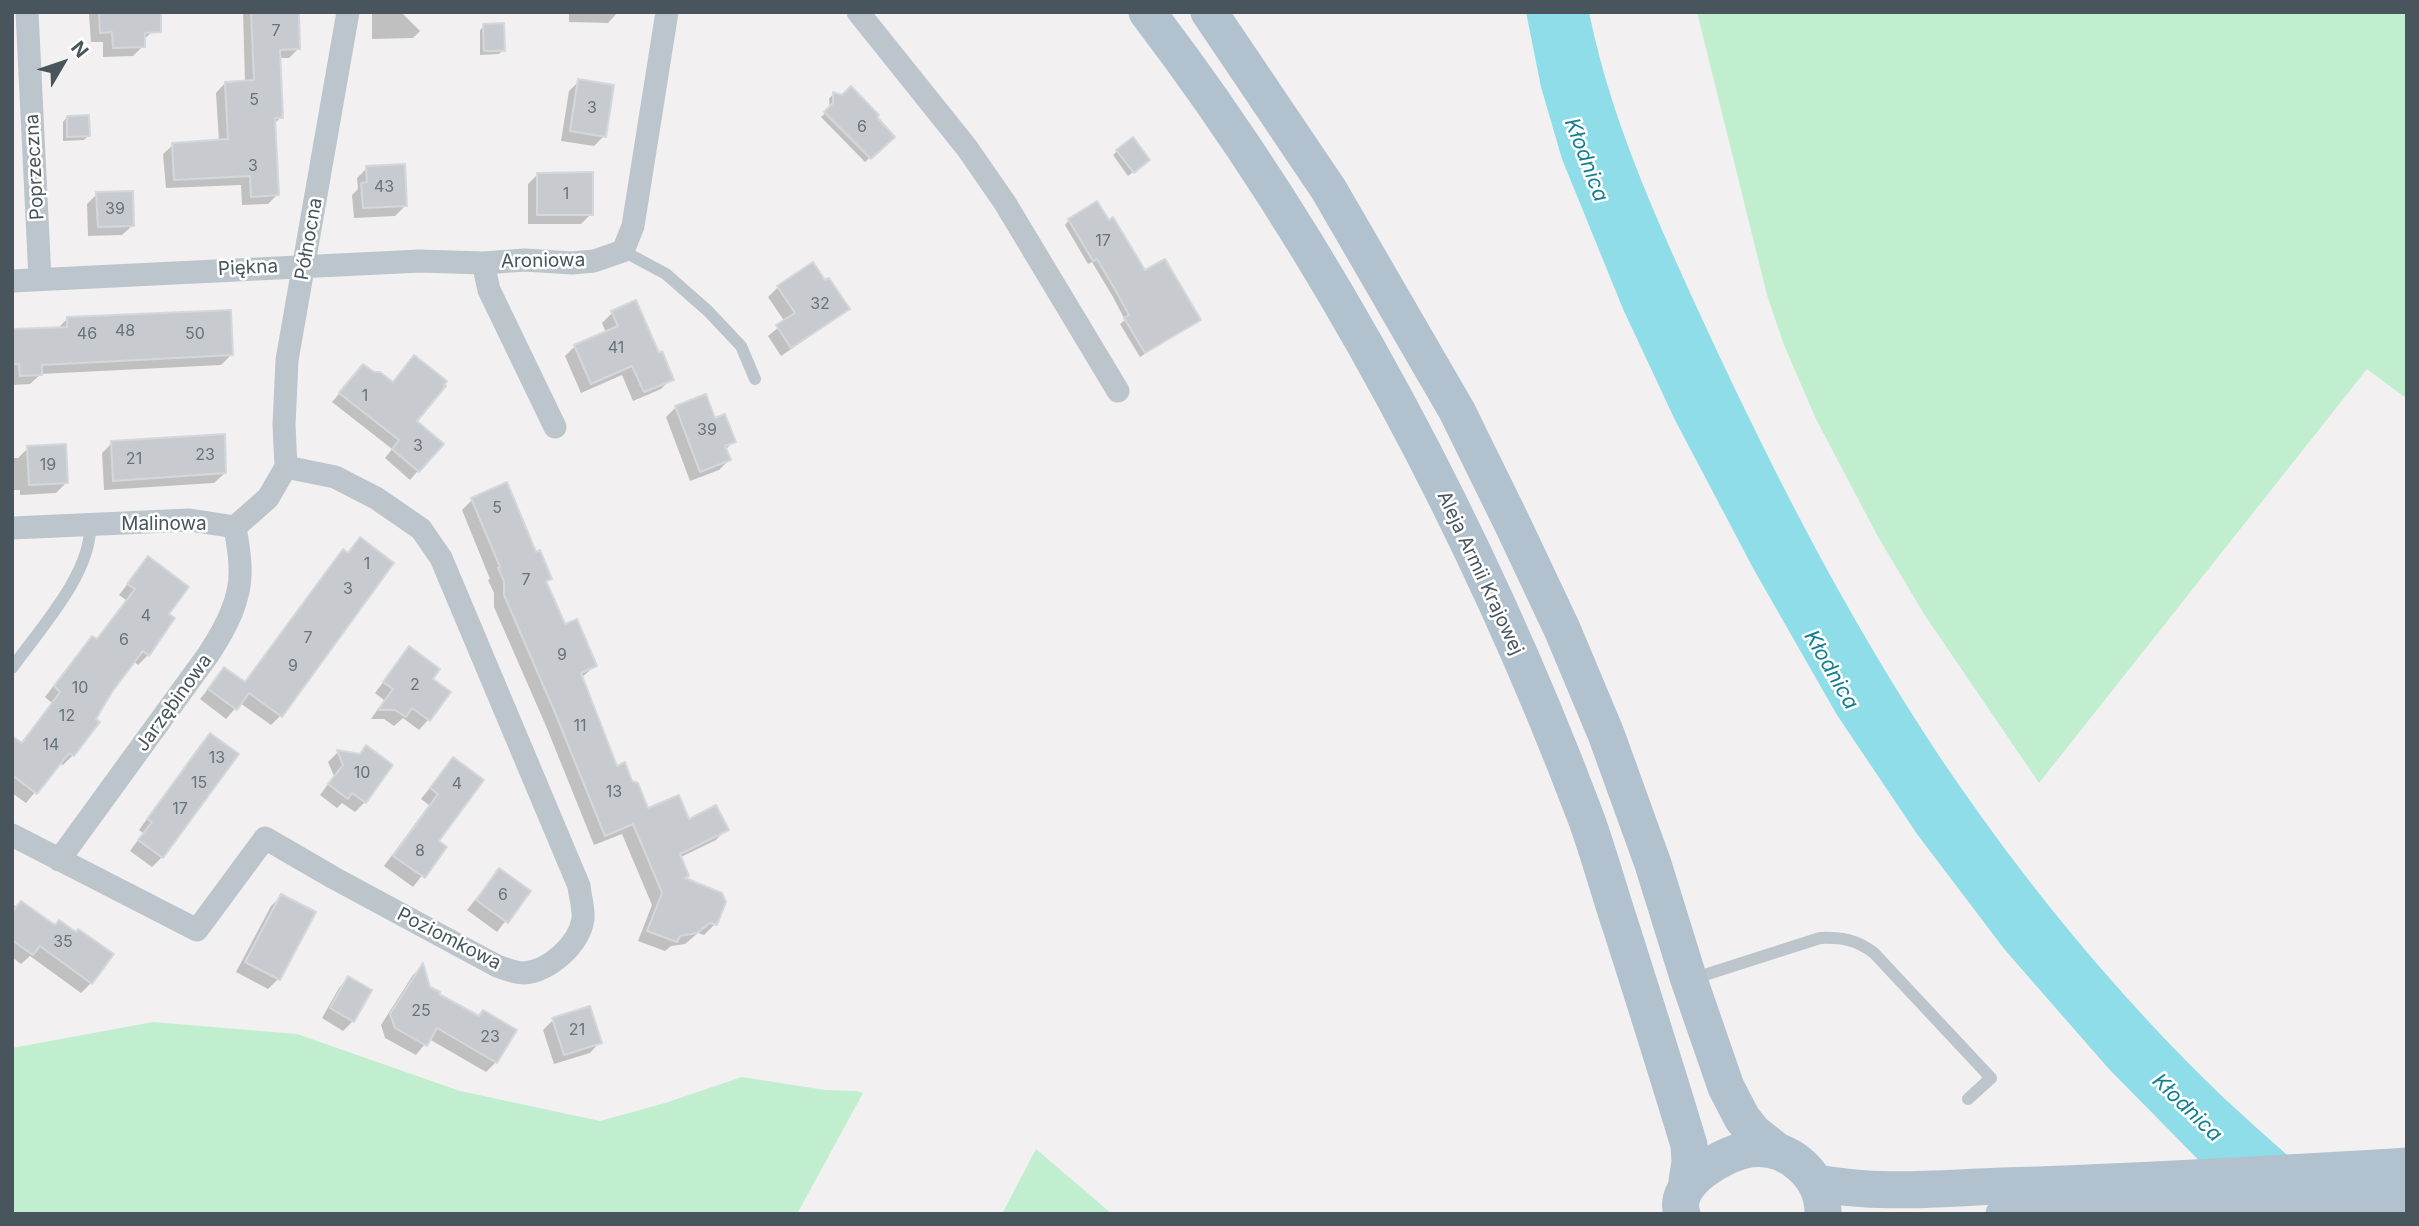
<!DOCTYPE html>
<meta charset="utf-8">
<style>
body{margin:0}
#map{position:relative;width:2419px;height:1226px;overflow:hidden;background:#f2f0f0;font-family:Inter,sans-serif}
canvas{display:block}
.frame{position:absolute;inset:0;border:14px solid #48555d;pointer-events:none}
.north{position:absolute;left:28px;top:28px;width:70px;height:70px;-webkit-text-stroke:5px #fff;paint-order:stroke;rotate:51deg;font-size:19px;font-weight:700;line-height:28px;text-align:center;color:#48555d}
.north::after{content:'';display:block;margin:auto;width:24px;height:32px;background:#48555d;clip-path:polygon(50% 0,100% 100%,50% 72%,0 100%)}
</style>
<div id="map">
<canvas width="2419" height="1226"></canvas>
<div class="frame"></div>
<div class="north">N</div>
</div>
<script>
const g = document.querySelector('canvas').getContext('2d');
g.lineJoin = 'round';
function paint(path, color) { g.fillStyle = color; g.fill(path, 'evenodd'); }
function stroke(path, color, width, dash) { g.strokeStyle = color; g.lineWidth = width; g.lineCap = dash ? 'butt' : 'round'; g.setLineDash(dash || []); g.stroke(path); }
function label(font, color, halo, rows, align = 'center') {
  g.font = font + ' Inter,sans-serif'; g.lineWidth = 5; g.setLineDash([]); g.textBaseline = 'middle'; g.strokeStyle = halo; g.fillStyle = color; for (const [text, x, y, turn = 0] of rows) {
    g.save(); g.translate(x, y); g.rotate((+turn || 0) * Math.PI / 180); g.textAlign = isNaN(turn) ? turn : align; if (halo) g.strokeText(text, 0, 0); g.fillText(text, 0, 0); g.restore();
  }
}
paint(new Path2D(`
 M 1697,12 L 2407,12 L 2407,399 L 2367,369 L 2039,783 L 1924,614 L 1877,535 L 1816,419 L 1784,345 L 1767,295 Z
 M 153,1022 L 297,1034 L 460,1091 L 600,1121 L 665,1103 L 742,1077 L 825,1090 L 856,1091 L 863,1093 L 797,1214 L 12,1214 L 12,1048 Z
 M 1036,1149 L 1112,1214 L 1002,1214 Z`), '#c1eecf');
paint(new Path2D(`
 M 1526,12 L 1589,12 C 1613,131 1667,242 1717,351 C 1792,511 1875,668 1978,812 C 2049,912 2136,1014 2224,1098 C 2267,1138 2311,1176 2355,1214 L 2230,1192 L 2109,1069 L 2005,950 L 1917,834 L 1837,715 L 1753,568 L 1675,420 L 1623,309 L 1562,159 L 1541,87 Z`), '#8fdde9');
paint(new Path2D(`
 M 91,12 L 151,12 L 152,32 L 143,40 L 143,46 L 133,56 L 103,57 L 103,42 L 91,42 L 89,14 Z
 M 243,12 L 297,12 L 299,48 L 289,58 L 278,58 L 281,117 L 274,124 L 277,195 L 268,204 L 242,205 L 241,185 L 166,188 L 163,154 L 173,145 L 219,141 L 216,93 L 225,83 L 245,82 Z
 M 372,12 L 401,12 L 420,31 L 413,38 L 372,39 Z
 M 569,12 L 618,12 L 608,23 L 569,22 Z
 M 484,26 L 503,50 L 499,54 L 480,55 L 480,30 Z
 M 579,81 L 604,136 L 594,146 L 561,141 L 569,91 Z
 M 833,94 L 874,117 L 892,137 L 865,162 L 821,117 L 830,109 L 829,99 Z
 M 67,117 L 88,136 L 84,140 L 63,141 L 63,122 Z
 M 1117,151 L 1143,164 L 1128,176 L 1113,155 Z
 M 367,168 L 405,206 L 395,216 L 354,218 L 352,195 L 358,189 L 357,178 Z
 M 538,174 L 591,214 L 581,224 L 528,224 L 528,184 Z
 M 97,194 L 133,225 L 122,235 L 88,236 L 87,204 Z
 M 1069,220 L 1145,273 L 1199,319 L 1140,357 L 1120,324 L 1125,320 L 1113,297 L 1092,262 L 1088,264 L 1065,225 Z
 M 778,287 L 847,308 L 837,318 L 781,356 L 768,336 L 785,322 L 768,297 Z
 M 612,313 L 658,355 L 671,379 L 661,389 L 633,401 L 622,375 L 581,393 L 565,356 L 575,346 L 606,333 L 602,323 Z
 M 67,319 L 231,355 L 221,365 L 41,374 L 30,384 L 12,385 L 12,331 L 57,329 Z
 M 355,375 L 441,444 L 410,480 L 385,458 L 392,449 L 332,402 Z
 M 676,407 L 714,420 L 733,442 L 725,450 L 729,460 L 719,470 L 690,481 L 666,417 Z
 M 112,443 L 225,473 L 214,483 L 104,490 L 102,453 Z
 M 28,448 L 66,483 L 56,493 L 20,495 L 20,490 L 12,490 L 12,458 L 18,458 Z
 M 472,500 L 535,554 L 550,578 L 545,583 L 564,626 L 595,666 L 581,678 L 616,768 L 631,782 L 647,810 L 726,829 L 716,840 L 679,858 L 683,879 L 715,924 L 704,935 L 698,933 L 685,944 L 671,946 L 665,951 L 638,941 L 652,905 L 622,834 L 594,845 L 546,726 L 494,607 L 494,593 L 488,580 L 490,579 L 462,510 Z
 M 360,540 L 281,715 L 271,725 L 240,703 L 226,719 L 200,699 L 224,669 L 244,683 L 334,561 L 343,551 L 347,554 Z
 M 139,569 L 166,614 L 172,619 L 148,655 L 138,665 L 133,661 L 93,719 L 97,722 L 73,755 L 63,765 L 59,763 L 26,803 L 12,793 L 12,754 L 52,703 L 45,697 L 82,648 L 92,638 L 95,641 L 126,600 L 119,595 Z
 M 409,648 L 431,679 L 428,720 L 419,730 L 403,718 L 394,726 L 384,719 L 371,719 L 384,700 L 375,693 Z
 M 210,735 L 162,857 L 152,867 L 130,851 L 143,833 L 139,830 L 200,745 Z
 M 366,748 L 365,802 L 355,812 L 342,803 L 337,808 L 320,795 L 334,776 L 328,762 L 338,752 L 359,755 Z
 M 453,759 L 436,841 L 445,847 L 413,887 L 384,866 L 429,805 L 421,799 Z
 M 499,870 L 528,892 L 497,932 L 467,910 Z
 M 281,896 L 314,913 L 278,979 L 268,989 L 236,972 L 271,906 Z
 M 12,903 L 91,983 L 81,993 L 30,956 L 21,964 L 12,957 Z
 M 422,967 L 429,988 L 496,1062 L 486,1072 L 429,1039 L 416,1055 L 385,1038 L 381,1025 L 413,975 Z
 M 348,978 L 353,1021 L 343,1031 L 322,1018 L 339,988 Z
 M 553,1020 L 600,1042 L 590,1053 L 554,1064 L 543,1030 Z`), '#0003');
const building = new Path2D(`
 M 99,12 L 161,12 L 161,32 L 145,33 L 145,47 L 113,48 L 112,32 L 100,33 Z
 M 251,12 L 299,12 L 300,49 L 280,50 L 283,118 L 275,118 L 279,195 L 251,197 L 250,176 L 174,180 L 172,143 L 228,139 L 225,82 L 254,80 Z
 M 504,23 L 505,51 L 484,51 L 483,24 Z
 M 578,79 L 614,85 L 606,137 L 570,131 Z
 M 851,86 L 879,115 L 877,117 L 895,137 L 871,159 L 824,112 L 833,103 L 833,92 L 842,95 Z
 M 89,115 L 90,136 L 67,137 L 67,116 Z
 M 1133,137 L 1150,160 L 1134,173 L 1116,150 Z
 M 405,164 L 407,206 L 363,208 L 361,183 L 367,182 L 366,166 Z
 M 593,172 L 593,215 L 537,215 L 537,173 Z
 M 133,191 L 134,226 L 98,227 L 96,192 Z
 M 1097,201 L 1109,220 L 1113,217 L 1145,270 L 1165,259 L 1201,320 L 1145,353 L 1124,318 L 1129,315 L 1117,293 L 1097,259 L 1093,261 L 1068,219 Z
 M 813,262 L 825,280 L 829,278 L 850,309 L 791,348 L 776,325 L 795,313 L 777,286 Z
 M 636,300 L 659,353 L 662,351 L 674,380 L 644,392 L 632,366 L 591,384 L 574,345 L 618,326 L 611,311 Z
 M 231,310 L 233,355 L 42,365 L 42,375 L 20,376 L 19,364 L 12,364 L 12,329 L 67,327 L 67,317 Z
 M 414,355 L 447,381 L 444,385 L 446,386 L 417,421 L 444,444 L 419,472 L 392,449 L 399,440 L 339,393 L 363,364 L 374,372 L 380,372 L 393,382 Z
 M 706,394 L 715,418 L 725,414 L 736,442 L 725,446 L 731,460 L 700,472 L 675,406 Z
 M 225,434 L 226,473 L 113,481 L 111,441 Z
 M 66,444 L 68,483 L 29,485 L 27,446 Z
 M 507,482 L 536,552 L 540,550 L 552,579 L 546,581 L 565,624 L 577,619 L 597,666 L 581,673 L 617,766 L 625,762 L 632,781 L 638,783 L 648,808 L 679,795 L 689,819 L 716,805 L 729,830 L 680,854 L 689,876 L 685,878 L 722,893 L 726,902 L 717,925 L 710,923 L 697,933 L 680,936 L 677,942 L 647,931 L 662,893 L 661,890 L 633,824 L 605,836 L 556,715 L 504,595 L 504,581 L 498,568 L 500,567 L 471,498 Z
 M 360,537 L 394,563 L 282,717 L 249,693 L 237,710 L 208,689 L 224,667 L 245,682 L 343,549 L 348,553 Z
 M 148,556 L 189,587 L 169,614 L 175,618 L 149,656 L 143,651 L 112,692 L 96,719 L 100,722 L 74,756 L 69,753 L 37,794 L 12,775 L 12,736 L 22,743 L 60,692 L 54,686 L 92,636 L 97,639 L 135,589 L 127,584 Z
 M 409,646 L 440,669 L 433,679 L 451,692 L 430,721 L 412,708 L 406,717 L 395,710 L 378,710 L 393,689 L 383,682 Z
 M 210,733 L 239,754 L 163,858 L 138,840 L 152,822 L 147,819 Z
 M 366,745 L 393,765 L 366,803 L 352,793 L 348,799 L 328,784 L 343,765 L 337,750 L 360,754 Z
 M 453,757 L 484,780 L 439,841 L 447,847 L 425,878 L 393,856 L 438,794 L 430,788 Z
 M 499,868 L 531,891 L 508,923 L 476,900 Z
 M 281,894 L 316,912 L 280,980 L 245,962 Z
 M 21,901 L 55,925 L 59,920 L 76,932 L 78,929 L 114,954 L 92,984 L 40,946 L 33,955 L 12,940 L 12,912 Z
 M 423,963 L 430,987 L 440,992 L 439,994 L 479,1016 L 483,1010 L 517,1030 L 497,1063 L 437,1028 L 427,1046 L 395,1028 L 390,1014 Z
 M 348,976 L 372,990 L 354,1022 L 330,1008 Z
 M 590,1006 L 602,1043 L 564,1055 L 552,1018 Z`);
paint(building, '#c7cbcf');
stroke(building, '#d4d7db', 2);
stroke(new Path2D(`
 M 623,251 L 666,274 L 708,311 L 741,346 L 755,379
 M 12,668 C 39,630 92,573 90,525
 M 1692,979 L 1820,938 C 1842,937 1857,940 1874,953 L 1991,1078 L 1968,1099`), '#bcc5cc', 12);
stroke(new Path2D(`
 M 27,12 L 40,279
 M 858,12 L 967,148 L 1005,203 L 1118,391
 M 483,263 L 489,290 L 555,427
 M 12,281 L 420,261 L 483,263 L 525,260 L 572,263 L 594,261 L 623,251 L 633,226 L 667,12
 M 286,467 L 284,425 L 287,360 L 348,12
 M 12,528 L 190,520 L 235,527 L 268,498 L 286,467
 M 12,835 L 197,930 L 265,838 L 334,878 L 497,966 C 505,969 516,973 524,973 C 549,971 579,945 583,919 C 584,909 580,896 579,886 L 441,558 L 421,529 L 376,498 L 335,477 L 286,467
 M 59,860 L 208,655 C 225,629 242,599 240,567 C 240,554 237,540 235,527`), '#bcc5cc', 23);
stroke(new Path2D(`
 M 1147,12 C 1330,252 1480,537 1586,818 C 1599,854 1609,891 1621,927 C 1644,999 1667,1072 1689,1145 L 1690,1162 L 1686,1188
 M 1209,12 L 1329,190 L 1457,411 L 1512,523 L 1562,629 L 1606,734 L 1653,864 L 1689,980 L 1726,1087 L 1742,1118 L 1753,1132 L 1777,1151
 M 1817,1183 C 1878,1195 1941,1188 2003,1186 C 2138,1182 2272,1174 2407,1166
 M 1682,1214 C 1671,1182 1726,1152 1751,1149 C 1789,1144 1824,1177 1823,1214
 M 2004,1214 L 2407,1195`), '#b1c1cd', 37);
label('16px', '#68727a', null, [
 ["7",276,31],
 ["5",254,100],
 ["3",592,108],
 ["6",862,127],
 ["3",253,166],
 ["43",384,187],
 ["1",566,194],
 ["39",115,209],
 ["17",1103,241],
 ["32",820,304],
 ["48",125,331],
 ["46",87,334],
 ["50",195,334],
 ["41",616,348],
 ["1",365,396],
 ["39",707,430],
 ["3",418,446],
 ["23",205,455],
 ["21",134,459],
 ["19",48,465],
 ["5",497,508],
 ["1",367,564],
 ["7",526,580],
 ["3",348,589],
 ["4",146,616],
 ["7",308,638],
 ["6",124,640],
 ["9",562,655],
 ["9",293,666],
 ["2",415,685],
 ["10",80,688],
 ["12",67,716],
 ["11",580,726],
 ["14",51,745],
 ["13",217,758],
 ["10",362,773],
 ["15",199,783],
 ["4",457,784],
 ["13",614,792],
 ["17",180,809],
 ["8",420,851],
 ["6",503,895],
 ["35",63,942],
 ["25",421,1011],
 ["21",577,1030],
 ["23",490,1037]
]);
label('19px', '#48555d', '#fff', [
 ["Poprzeczna",35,167,-93],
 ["Północna",309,239,-80],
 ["Aroniowa",543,261,-1],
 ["Piękna",248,268,-3],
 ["Malinowa",164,524],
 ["Aleja Armii Krajowej",1480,573,65],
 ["Jarzębinowa",174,703,-54],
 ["Poziomkowa",449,939,27]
]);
label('italic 21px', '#127f90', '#fff', [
 ["Kłodnica",1586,160,69],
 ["Kłodnica",1831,670,60],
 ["Kłodnica",2187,1108,44]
]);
</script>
